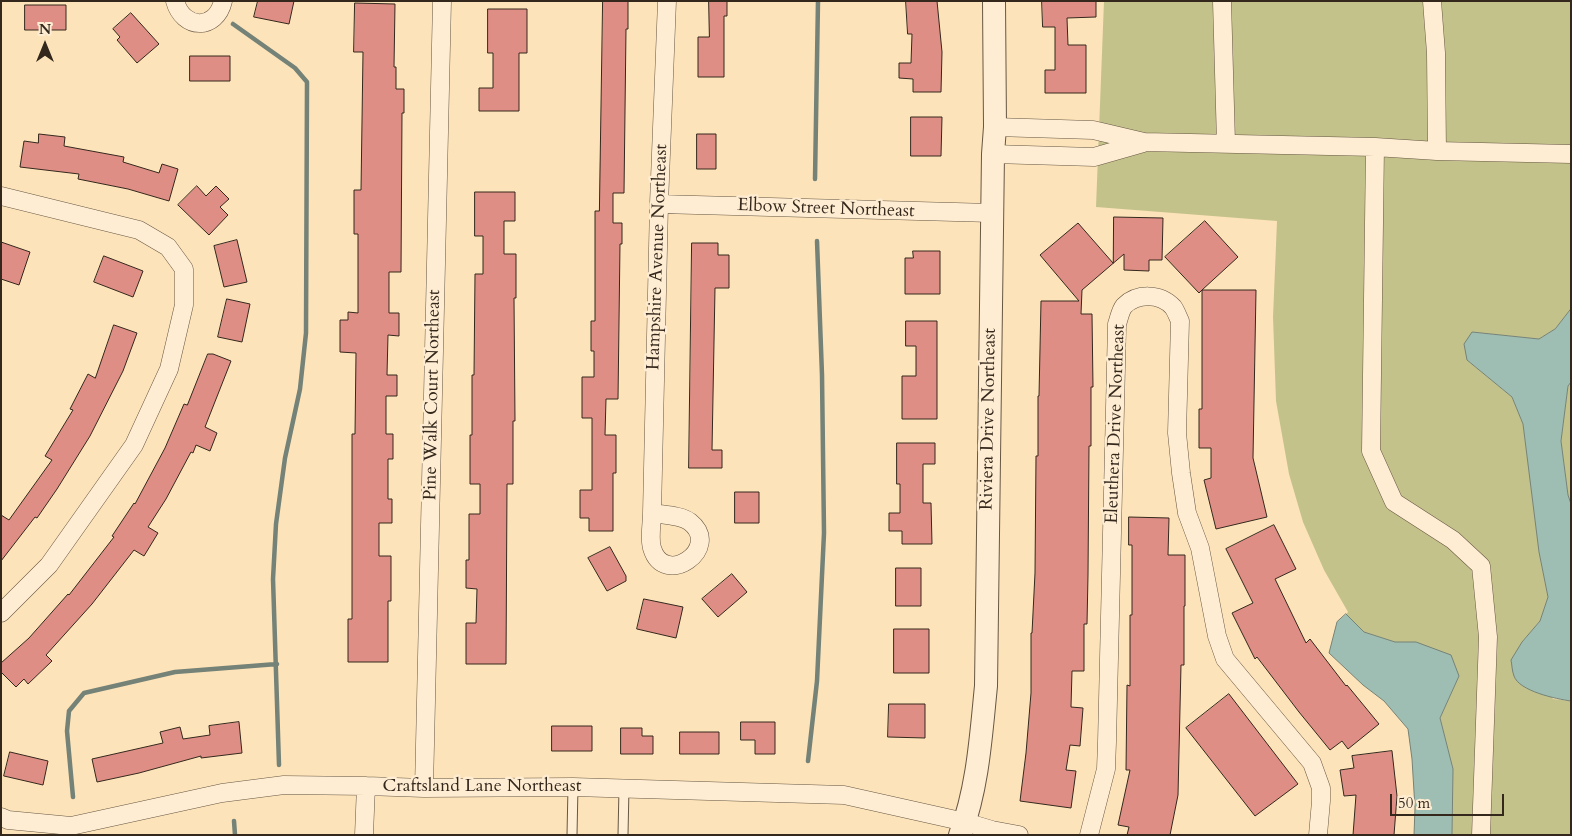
<!DOCTYPE html>
<style>
body{margin:0}
#map{position:relative;width:1572px;height:836px;overflow:hidden;background:#fde3b9;font-family:Cardo,serif}
canvas{display:block}
.frame{position:absolute;inset:0;border:2px solid #34281d;pointer-events:none}
.north{position:absolute;left:20px;top:20px;width:50px;height:50px;-webkit-text-stroke:4px #feedd2;paint-order:stroke;rotate:0deg;font-size:14px;font-weight:700;line-height:20px;text-align:center;color:#34281d}
.north::after{content:'';display:block;margin:auto;width:18px;height:22px;background:#34281d;clip-path:polygon(50% 0,100% 100%,50% 72%,0 100%)}
.scale{position:absolute;left:1390px;top:794px;width:114px;height:22px;box-sizing:border-box;border:2px solid #34281d;border-top:0;padding-left:6px;font-size:15px;line-height:18px;white-space:nowrap;color:#34281d;-webkit-text-stroke:4px #feedd2;paint-order:stroke}
</style>
<div id="map">
<canvas width="1572" height="836"></canvas>
<div class="frame"></div>
<div class="north">N</div>
<div class="scale">50 m</div>
</div>
<script>
const g = document.querySelector('canvas').getContext('2d');
g.lineJoin = 'round';
function paint(path, color) { g.fillStyle = color; g.fill(path, 'evenodd'); }
function stroke(path, color, width, dash) { g.strokeStyle = color; g.lineWidth = width; g.lineCap = dash ? 'butt' : 'round'; g.setLineDash(dash || []); g.stroke(path); }
function label(font, color, halo, rows, align = 'center') {
  g.font = font + ' Cardo,serif'; g.lineWidth = 4.5; g.setLineDash([]); g.textBaseline = 'middle'; g.strokeStyle = halo; g.fillStyle = color; for (const [text, x, y, turn = 0] of rows) {
    g.save(); g.translate(x, y); g.rotate((+turn || 0) * Math.PI / 180); g.textAlign = isNaN(turn) ? turn : align; if (halo) g.strokeText(text, 0, 0); g.fillText(text, 0, 0); g.restore();
  }
}
paint(new Path2D(`
 M 1104,1 L 1571,1 L 1571,309 L 1555,329 L 1539,339 L 1472,332 L 1467,360 L 1512,397 L 1523,424 L 1539,552 L 1548,597 L 1540,621 L 1522,642 L 1553,699 L 1571,701 L 1571,835 L 1452,835 L 1453,769 L 1440,718 L 1459,676 L 1416,642 L 1395,642 L 1364,632 L 1346,614 L 1348,612 L 1324,570 L 1303,522 L 1289,474 L 1276,401 L 1273,317 L 1277,221 L 1096,207 Z
 M 1571,382 L 1571,504 L 1568,495 L 1561,441 L 1568,386 Z`), '#c4c28b');
const water = new Path2D(`
 M 1571,309 L 1571,382 L 1568,386 L 1561,441 L 1568,495 L 1571,504 L 1571,701 C 1556,699 1519,691 1514,676 C 1512,671 1512,665 1511,660 L 1522,642 L 1540,621 L 1548,597 L 1539,552 L 1523,424 L 1512,397 L 1467,360 L 1464,344 L 1472,332 L 1539,339 L 1555,329 Z
 M 1346,614 L 1364,632 L 1395,642 L 1416,642 L 1451,655 L 1459,676 L 1440,718 L 1453,769 L 1452,835 L 1414,835 L 1415,808 L 1412,759 L 1408,729 L 1384,701 L 1363,685 L 1329,653 L 1337,622 Z`);
paint(water, '#9fbeb3');
stroke(water, '#748277', 1);
stroke(new Path2D(`
 M 233,24 L 295,68 L 307,82 L 306,333 L 300,389 L 285,458 L 276,524 L 273,579 L 279,765
 M 815,179 L 818,1
 M 808,761 L 817,681 L 824,533 L 822,375 L 817,241
 M 73,797 L 67,731 L 69,711 L 84,693 L 175,672 L 277,664
 M 234,821 L 235,835`), '#748277', 4.5);
const building = new Path2D(`
 M 258,1 L 294,1 L 289,24 L 254,17 Z
 M 603,1 L 628,1 L 628,29 L 626,29 L 624,193 L 613,193 L 613,223 L 622,223 L 622,244 L 620,244 L 618,399 L 606,399 L 605,435 L 616,435 L 616,473 L 613,473 L 613,531 L 589,531 L 589,518 L 580,518 L 580,490 L 592,490 L 592,418 L 582,418 L 582,377 L 594,377 L 594,351 L 591,351 L 591,321 L 595,321 L 595,211 L 599,211 Z
 M 709,1 L 727,1 L 727,16 L 724,16 L 724,77 L 698,77 L 698,37 L 709,37 Z
 M 906,1 L 937,1 L 942,52 L 941,92 L 913,92 L 913,79 L 899,78 L 899,63 L 911,63 L 912,34 L 908,34 Z
 M 1042,1 L 1096,1 L 1096,17 L 1067,18 L 1068,45 L 1086,45 L 1086,93 L 1045,93 L 1045,70 L 1055,70 L 1055,27 L 1043,27 Z
 M 355,3 L 395,4 L 394,67 L 396,67 L 396,89 L 404,89 L 404,113 L 402,113 L 401,272 L 389,272 L 389,313 L 399,313 L 399,336 L 388,335 L 387,375 L 397,375 L 397,396 L 386,396 L 386,434 L 393,434 L 393,459 L 388,459 L 388,499 L 392,499 L 392,523 L 379,523 L 379,556 L 391,556 L 391,601 L 388,601 L 388,662 L 348,662 L 348,619 L 352,619 L 352,434 L 355,434 L 356,353 L 340,352 L 340,320 L 348,320 L 348,312 L 358,313 L 358,234 L 354,234 L 354,190 L 361,190 L 363,52 L 354,52 Z
 M 25,5 L 66,5 L 66,30 L 25,30 Z
 M 488,9 L 527,9 L 527,53 L 519,53 L 519,111 L 479,111 L 479,88 L 493,88 L 493,53 L 488,53 Z
 M 131,13 L 159,44 L 137,63 L 117,40 L 120,37 L 113,29 Z
 M 190,56 L 230,56 L 230,81 L 190,81 Z
 M 911,117 L 942,117 L 941,156 L 911,156 Z
 M 39,134 L 65,137 L 64,146 L 124,157 L 123,162 L 159,173 L 162,164 L 178,169 L 169,201 L 128,189 L 78,179 L 79,174 L 20,167 L 24,141 L 38,143 Z
 M 697,134 L 716,134 L 716,169 L 697,169 Z
 M 197,186 L 206,196 L 216,186 L 229,199 L 220,207 L 228,215 L 209,235 L 178,205 Z
 M 475,192 L 515,192 L 515,221 L 504,221 L 504,254 L 516,254 L 516,298 L 514,298 L 515,421 L 513,421 L 513,484 L 507,484 L 506,664 L 466,664 L 466,623 L 476,623 L 477,589 L 466,588 L 466,560 L 469,560 L 469,514 L 480,514 L 480,484 L 470,484 L 470,435 L 472,435 L 472,375 L 474,375 L 475,274 L 483,274 L 483,236 L 475,236 Z
 M 1114,217 L 1163,218 L 1162,260 L 1149,260 L 1149,271 L 1124,270 L 1124,254 L 1082,290 L 1081,314 L 1092,314 L 1093,387 L 1091,387 L 1091,446 L 1089,446 L 1088,575 L 1087,624 L 1084,624 L 1084,671 L 1072,671 L 1071,707 L 1083,708 L 1080,746 L 1070,745 L 1066,770 L 1076,771 L 1071,808 L 1020,801 L 1026,753 L 1031,693 L 1031,633 L 1032,633 L 1035,573 L 1036,456 L 1038,456 L 1038,396 L 1039,396 L 1041,301 L 1079,301 L 1040,255 L 1078,223 L 1113,263 Z
 M 1205,221 L 1238,257 L 1202,290 L 1256,290 L 1253,458 L 1267,517 L 1216,529 L 1204,480 L 1211,478 L 1211,448 L 1199,448 L 1199,409 L 1202,409 L 1202,290 L 1199,293 L 1165,257 Z
 M 237,240 L 247,282 L 224,287 L 214,246 Z
 M 1,242 L 30,252 L 19,285 L 1,279 Z
 M 692,243 L 718,243 L 718,255 L 729,255 L 729,288 L 715,288 L 712,450 L 722,450 L 722,468 L 689,468 Z
 M 913,251 L 940,251 L 940,294 L 905,294 L 905,258 L 913,258 Z
 M 104,256 L 143,271 L 133,297 L 94,282 Z
 M 227,299 L 250,304 L 242,342 L 218,337 Z
 M 906,321 L 937,321 L 937,419 L 902,419 L 902,376 L 916,376 L 916,346 L 906,346 Z
 M 114,325 L 137,333 L 123,371 L 90,436 L 57,489 L 37,518 L 35,517 L 1,561 L 1,515 L 9,520 L 52,460 L 45,456 L 73,410 L 70,409 L 88,374 L 95,378 Z
 M 208,354 L 213,354 L 231,361 L 205,427 L 217,433 L 210,451 L 196,445 L 193,453 L 191,452 L 166,499 L 148,527 L 158,533 L 144,556 L 134,550 L 92,604 L 46,655 L 52,661 L 28,684 L 24,679 L 16,687 L 1,672 L 1,663 L 29,638 L 68,594 L 69,595 L 114,537 L 112,536 L 134,503 L 135,504 L 165,448 L 184,404 L 187,405 Z
 M 897,443 L 935,443 L 935,464 L 923,464 L 923,503 L 931,503 L 932,544 L 902,544 L 902,531 L 889,531 L 889,513 L 900,513 L 900,484 L 897,484 Z
 M 735,492 L 759,492 L 759,523 L 735,523 Z
 M 1129,517 L 1169,518 L 1168,555 L 1185,555 L 1185,606 L 1184,606 L 1184,665 L 1181,665 L 1178,795 L 1170,835 L 1127,835 L 1129,827 L 1118,825 L 1130,770 L 1126,770 L 1127,685 L 1130,686 L 1130,615 L 1132,615 L 1132,545 L 1129,545 Z
 M 1274,525 L 1296,569 L 1275,579 L 1306,643 L 1310,639 L 1346,686 L 1347,685 L 1379,724 L 1348,749 L 1342,741 L 1330,750 L 1299,712 L 1257,657 L 1255,659 L 1232,613 L 1253,603 L 1226,549 Z
 M 610,547 L 626,576 L 626,581 L 607,591 L 588,558 Z
 M 896,568 L 921,568 L 921,606 L 896,606 Z
 M 732,574 L 747,592 L 718,617 L 702,599 Z
 M 644,599 L 683,607 L 676,638 L 637,629 Z
 M 894,629 L 929,629 L 929,673 L 894,673 Z
 M 1229,694 L 1298,784 L 1255,816 L 1186,728 Z
 M 889,704 L 925,704 L 925,738 L 888,737 Z
 M 239,722 L 242,753 L 201,758 L 201,756 L 139,773 L 97,782 L 92,759 L 163,743 L 160,732 L 180,727 L 183,739 L 210,735 L 209,726 Z
 M 741,722 L 775,722 L 775,754 L 755,754 L 755,740 L 741,740 Z
 M 552,726 L 592,726 L 592,751 L 552,751 Z
 M 621,728 L 642,728 L 642,736 L 653,736 L 653,754 L 621,754 Z
 M 680,732 L 719,732 L 719,754 L 680,754 Z
 M 1392,751 L 1397,796 L 1394,835 L 1353,835 L 1356,795 L 1344,796 L 1340,770 L 1354,768 L 1352,756 Z
 M 10,752 L 48,761 L 43,785 L 4,776 Z`);
paint(building, '#df8e85');
stroke(building, '#34281d', 1);
const service = new Path2D(`
 M 572,835 L 573,787
 M 623,835 L 624,788`);
const minor = new Path2D(`
 M 175,1 C 183,30 216,31 223,1
 M 1222,1 L 1226,143
 M 995,127 L 1093,130 L 1144,142 L 1375,147 L 1371,451 L 1394,502 L 1453,540 L 1481,566 L 1488,637 L 1481,835
 M 1375,147 L 1437,151 L 1436,53 L 1432,1
 M 1437,151 L 1571,154
 M 993,154 L 1094,157 L 1143,143
 M 1,196 L 139,230 L 168,247 L 184,269 L 184,305 L 169,369 L 134,445 L 49,565 L 1,613
 M 659,204 L 992,213
 M 652,513 L 659,204 L 667,1
 M 652,513 C 663,515 681,515 690,522 C 723,548 664,589 652,548 C 649,538 652,524 652,513 Z
 M 424,788 L 442,1
 M 1,817 L 8,820 L 71,826 L 222,793 L 284,785 L 366,786 L 424,788 L 573,787 L 844,795 L 965,822 L 992,830 L 1019,835
 M 364,835 L 366,786
 M 1089,835 L 1106,769 L 1107,742 L 1117,324 C 1119,319 1120,311 1124,306 C 1137,293 1160,293 1173,307 C 1176,311 1178,317 1180,321 L 1177,433 L 1181,473 L 1187,513 L 1200,548 L 1217,636 L 1225,659 L 1312,763 L 1321,788 L 1321,801 L 1318,835`);
const tertiary = new Path2D(`
 M 960,835 C 978,788 981,735 986,686 L 993,154 L 995,127 L 994,1`);
stroke(service, '#665744', 11);
stroke(minor, '#665744', 19);
stroke(tertiary, '#665744', 24);
stroke(service, '#feedd2', 9);
stroke(minor, '#feedd2', 18);
stroke(tertiary, '#feedd2', 22);
label('18px', '#34281d', '#feedd2', [
 ["Elbow Street Northeast",826,209,2],
 ["Hampshire Avenue Northeast",658,257,-88],
 ["Pine Walk Court Northeast",433,395,-89],
 ["Riviera Drive Northeast",989,419,-89],
 ["Eleuthera Drive Northeast",1116,424,-88],
 ["Craftsland Lane Northeast",482,787]
]);
</script>
